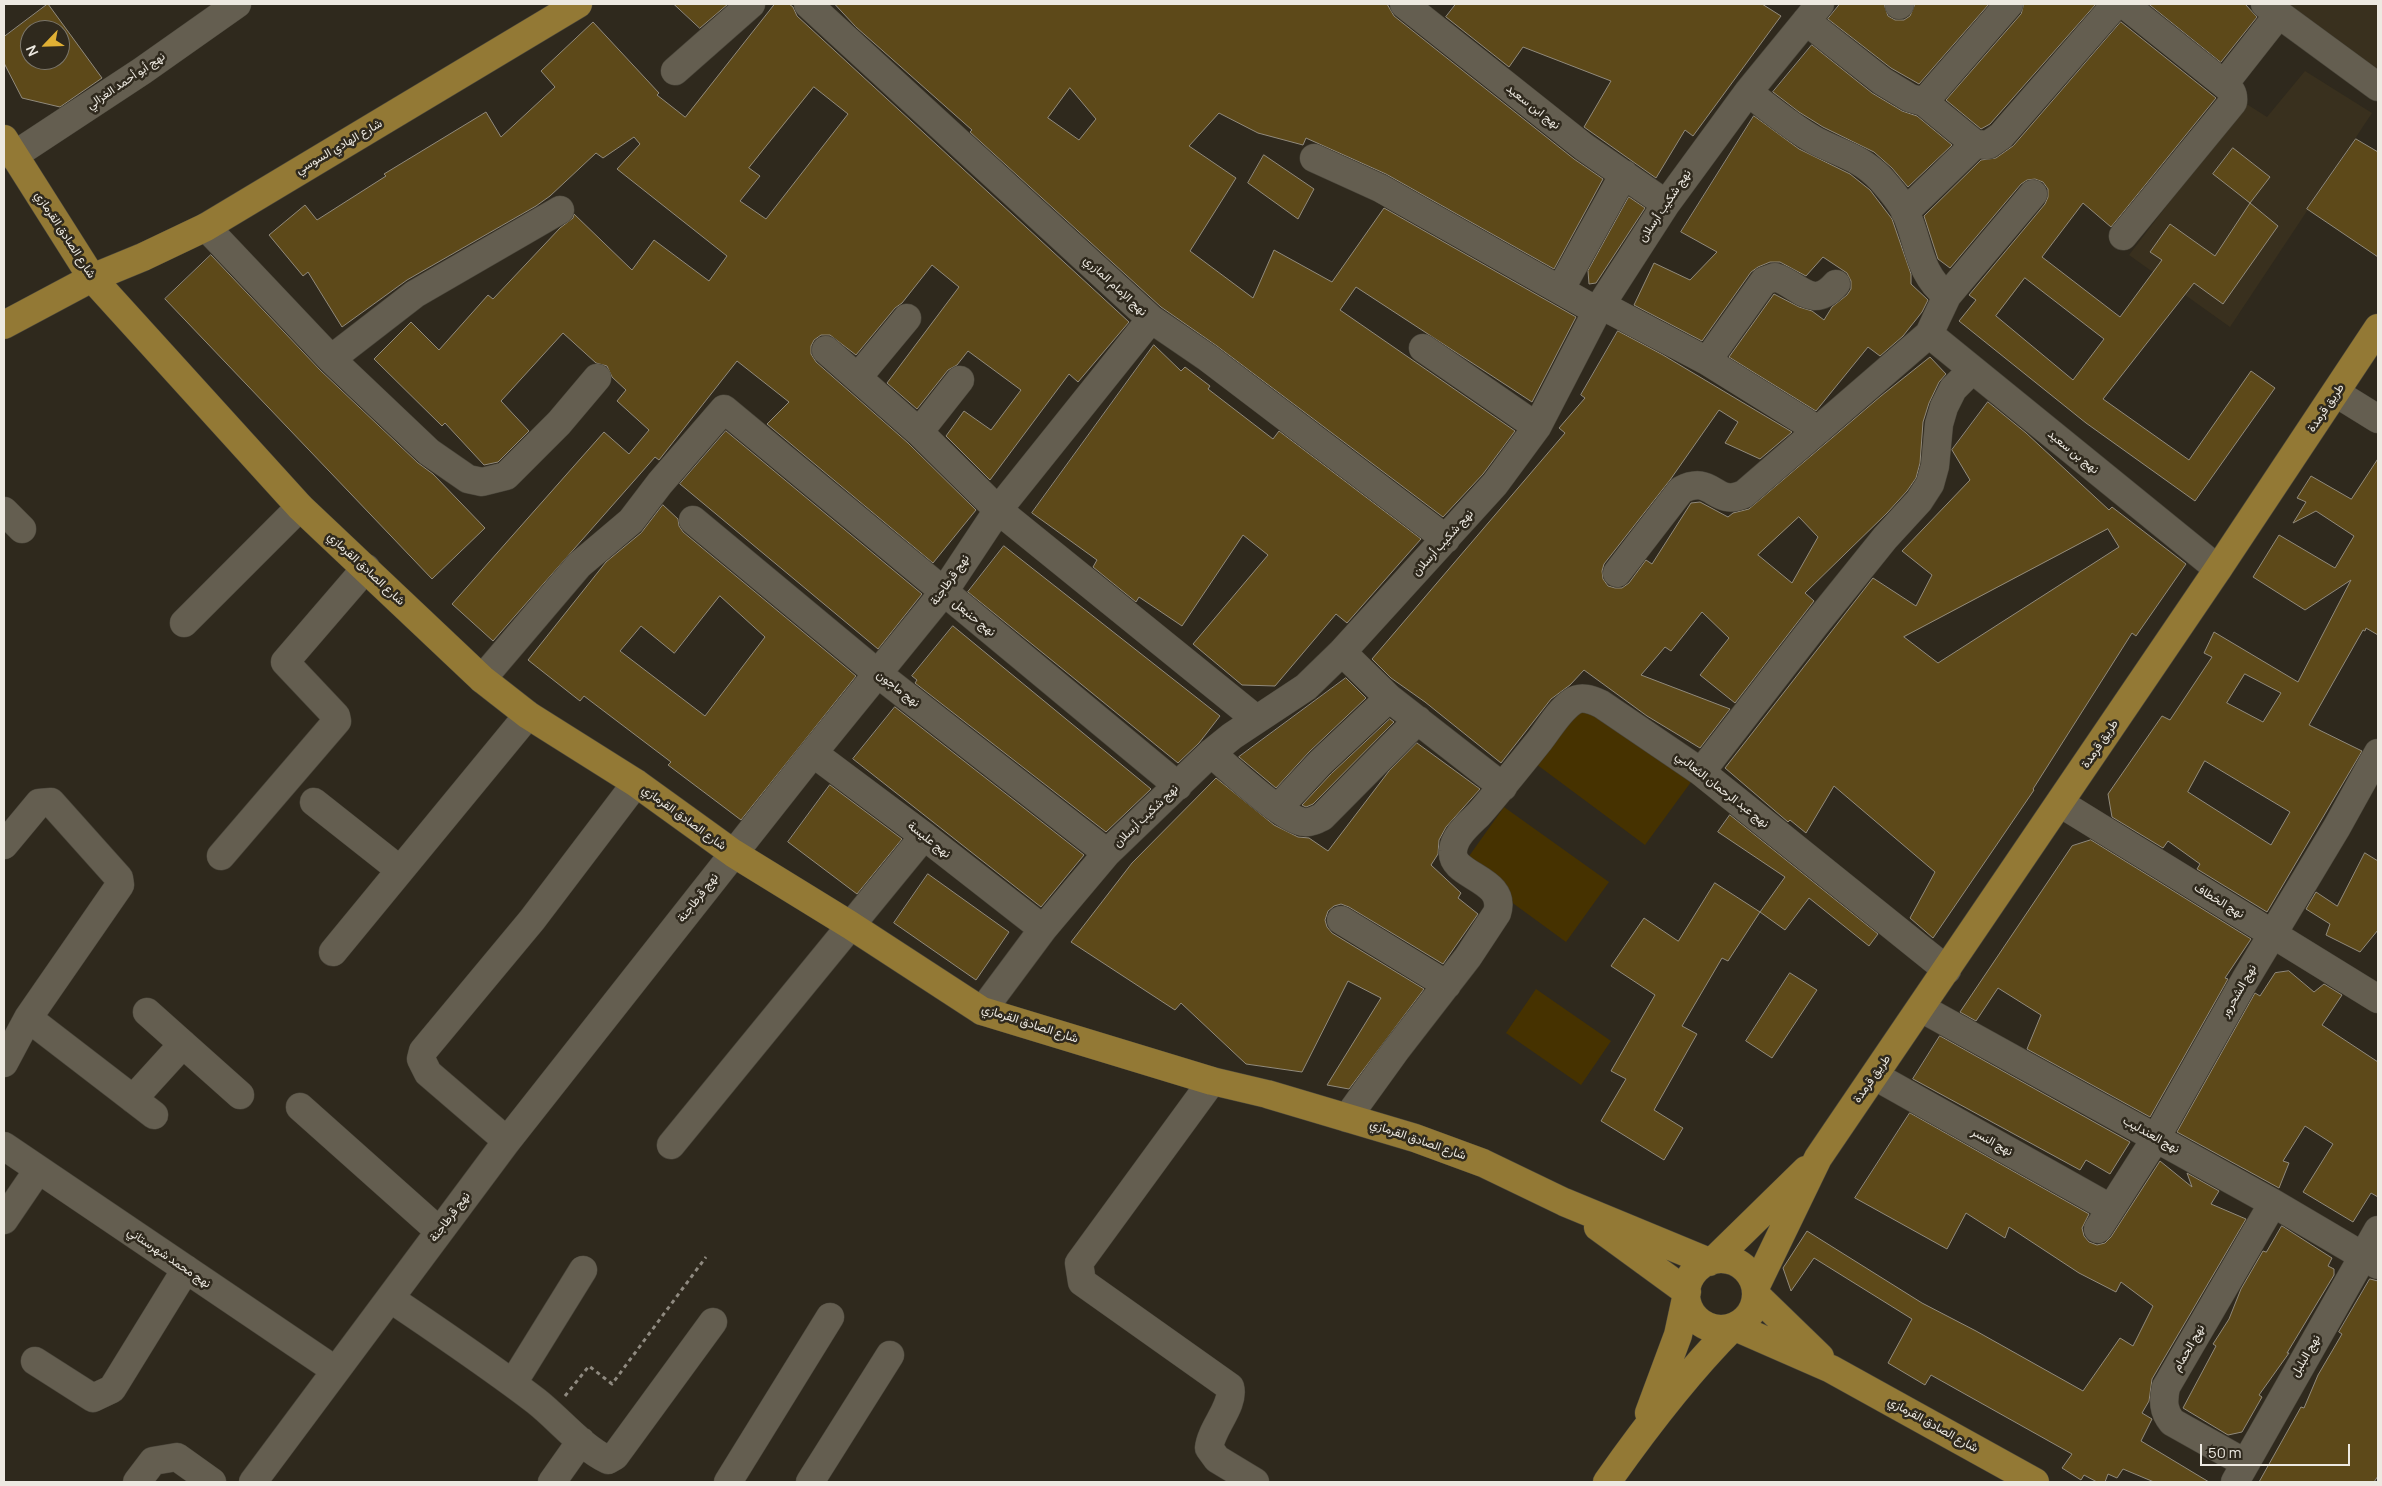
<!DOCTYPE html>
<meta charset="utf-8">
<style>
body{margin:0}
#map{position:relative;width:2382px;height:1486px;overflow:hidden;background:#2f291d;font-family:Manrope,sans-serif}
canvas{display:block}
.frame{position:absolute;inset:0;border:5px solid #ede9e1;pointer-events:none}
.north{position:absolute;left:20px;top:20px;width:50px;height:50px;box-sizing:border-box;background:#2f291d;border:1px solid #7b766b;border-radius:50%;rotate:246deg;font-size:14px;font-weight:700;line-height:20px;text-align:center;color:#ede9e1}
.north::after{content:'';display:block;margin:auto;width:18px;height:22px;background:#e0b034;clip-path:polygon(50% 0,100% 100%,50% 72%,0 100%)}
.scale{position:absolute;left:2200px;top:1444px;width:150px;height:22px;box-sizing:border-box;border:2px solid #ede9e1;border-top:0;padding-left:6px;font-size:15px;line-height:18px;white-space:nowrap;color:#ede9e1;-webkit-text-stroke:4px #2f291d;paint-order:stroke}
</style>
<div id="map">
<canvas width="2382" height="1486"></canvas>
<div class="frame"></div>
<div class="north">N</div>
<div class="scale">50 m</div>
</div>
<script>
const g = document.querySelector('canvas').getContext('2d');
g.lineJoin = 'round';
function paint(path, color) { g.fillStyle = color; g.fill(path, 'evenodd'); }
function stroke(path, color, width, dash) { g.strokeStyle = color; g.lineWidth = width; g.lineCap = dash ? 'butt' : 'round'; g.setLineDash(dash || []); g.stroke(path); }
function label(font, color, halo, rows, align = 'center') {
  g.font = font + ' Manrope,Vazirmatn,sans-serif'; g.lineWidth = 5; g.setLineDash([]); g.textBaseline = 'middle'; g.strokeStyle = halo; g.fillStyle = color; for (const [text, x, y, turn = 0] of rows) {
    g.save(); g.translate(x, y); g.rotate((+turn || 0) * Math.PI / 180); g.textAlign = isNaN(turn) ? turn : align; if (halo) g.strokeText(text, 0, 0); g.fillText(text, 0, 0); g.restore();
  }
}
paint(new Path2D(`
 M 2282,4 L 2378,4 L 2378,74 Z
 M 2305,71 L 2372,113 L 2230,327 L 2129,255 L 2245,103 L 2267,117 Z`), '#39301e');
paint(new Path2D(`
 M 1582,701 L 1691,782 L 1645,845 L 1536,764 Z
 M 1504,807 L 1609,882 L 1566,942 L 1462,866 Z
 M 1536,989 L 1611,1041 L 1581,1085 L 1506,1033 Z`), '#463200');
const building = new Path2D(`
 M 48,4 L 102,78 L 60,107 L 22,98 L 4,63 L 4,37 ZM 30,30 L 60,30 L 60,60 L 30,60 Z
 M 674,4 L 728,4 L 700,28 Z
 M 775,4 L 789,4 L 793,7 L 797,16 L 1129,322 L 1078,382 L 1069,374 L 990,480 L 946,436 L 964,411 L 991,430 L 1021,390 L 968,351 L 957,365 L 948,370 L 917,409 L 887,383 L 959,287 L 932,265 L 902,303 L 895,308 L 856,355 L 830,335 L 821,335 L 814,340 L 811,346 L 811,354 L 816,362 L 908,443 L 976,510 L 933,563 L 767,424 L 789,402 L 737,361 L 659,460 L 655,457 L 493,641 L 452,604 L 604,432 L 629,454 L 649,430 L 617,401 L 626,390 L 612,377 L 607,366 L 596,363 L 563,333 L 501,401 L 529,431 L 498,462 L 484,465 L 445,423 L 442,426 L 374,359 L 411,322 L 439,350 L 488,295 L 493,299 L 560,228 L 573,218 L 574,214 L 632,270 L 654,240 L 709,281 L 727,256 L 617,169 L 640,144 L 634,137 L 603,158 L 596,153 L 550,196 L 536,206 L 407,280 L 342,327 L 308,272 L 303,276 L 269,235 L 305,205 L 317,220 L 386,176 L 384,174 L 486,112 L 501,137 L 555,87 L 541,71 L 593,22 L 659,93 L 657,95 L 685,117 ZM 814,87 L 848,114 L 766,219 L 740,201 L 760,176 L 749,168 Z
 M 835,4 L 1387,4 L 1394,16 L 1574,159 L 1603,179 L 1554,269 L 1386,174 L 1306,138 L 1303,145 L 1258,133 L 1219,113 L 1189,146 L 1236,178 L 1190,251 L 1253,298 L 1274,250 L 1332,282 L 1384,208 L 1576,317 L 1532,402 L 1356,287 L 1340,310 L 1515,431 L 1483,474 L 1443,517 L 1217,346 L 1161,307 L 970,132 L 972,130 L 856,27 ZM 1070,88 L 1096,119 L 1079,140 L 1048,118 Z
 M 1456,4 L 1762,4 L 1781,16 L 1693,136 L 1685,130 L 1656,178 L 1584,127 L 1611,81 L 1523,47 L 1509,67 L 1446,17 Z
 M 1840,4 L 1884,4 L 1888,16 L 1895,20 L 1904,20 L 1910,16 L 1915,4 L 1989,4 L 1919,84 L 1891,68 L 1828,19 Z
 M 2024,4 L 2096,4 L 1990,124 L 1981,129 L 1946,100 L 2021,14 Z
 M 2149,4 L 2245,4 L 2257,17 L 2221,62 Z
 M 2121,22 L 2216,98 L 2111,227 L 2083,203 L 2042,257 L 2120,317 L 2162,260 L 2150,252 L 2170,224 L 2215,256 L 2250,203 L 2278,226 L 2223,304 L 2194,283 L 2103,399 L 2189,460 L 2251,371 L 2275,388 L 2195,501 L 2086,423 L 1959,321 L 1976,300 L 1969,295 L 2045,204 L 2048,197 L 2048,189 L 2043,182 L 2035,179 L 2027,180 L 2021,184 L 1950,268 L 1938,259 L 1924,216 L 1981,160 L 1996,158 L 2013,146 ZM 2025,278 L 2104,339 L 2073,380 L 1996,316 Z
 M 1812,45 L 1872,93 L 1902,111 L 1917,116 L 1952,145 L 1908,187 L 1892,168 L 1874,152 L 1823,127 L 1799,112 L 1773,92 Z
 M 1754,116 L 1799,149 L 1850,174 L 1870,190 L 1892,219 L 1911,274 L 1911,284 L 1928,300 L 1922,312 L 1903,336 L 1880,356 L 1868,347 L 1816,411 L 1729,357 L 1774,294 L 1799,307 L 1812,311 L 1824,320 L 1832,307 L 1847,295 L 1851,289 L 1851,281 L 1847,273 L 1823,257 L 1806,276 L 1780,262 L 1770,262 L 1758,267 L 1751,272 L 1702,341 L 1634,305 L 1654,263 L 1690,280 L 1717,252 L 1681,232 Z
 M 2356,139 L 2378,152 L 2378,257 L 2307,209 Z
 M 2233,148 L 2270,177 L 2250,203 L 2213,174 Z
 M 1264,155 L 1314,189 L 1298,219 L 1248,183 Z
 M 1629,197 L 1645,208 L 1596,283 L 1589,284 L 1588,271 Z
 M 211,255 L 320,370 L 418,463 L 433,474 L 485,528 L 432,579 L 165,299 Z
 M 1618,331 L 1663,355 L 1792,432 L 1760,459 L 1725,443 L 1738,422 L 1719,410 L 1670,480 L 1604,564 L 1602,571 L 1603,579 L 1608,586 L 1615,588 L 1622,588 L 1629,583 L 1646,560 L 1652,564 L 1691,503 L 1700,502 L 1728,517 L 1733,513 L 1749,509 L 1881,396 L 1930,357 L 1946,374 L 1939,382 L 1929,403 L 1923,422 L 1920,463 L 1916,478 L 1907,491 L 1887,513 L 1805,593 L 1814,601 L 1735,703 L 1700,675 L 1729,638 L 1702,612 L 1671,651 L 1665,647 L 1641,675 L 1730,709 L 1700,748 L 1647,716 L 1584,670 L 1570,685 L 1551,699 L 1501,763 L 1425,702 L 1391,678 L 1372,659 L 1565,433 L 1559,428 L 1585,398 L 1581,395 ZM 1799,517 L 1818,537 L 1792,583 L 1758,555 Z
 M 1154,345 L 1181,371 L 1185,367 L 1210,386 L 1208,389 L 1273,439 L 1279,431 L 1421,539 L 1347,623 L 1336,614 L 1275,686 L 1242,685 L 1193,644 L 1268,555 L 1243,535 L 1182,626 L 1139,597 L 1136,602 L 1093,567 L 1097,560 L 1032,513 Z
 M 1988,402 L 2026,433 L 2109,510 L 2112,507 L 2186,564 L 2136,636 L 2132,633 L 2033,789 L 2034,790 L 1933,938 L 1910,918 L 1935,872 L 1834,786 L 1806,833 L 1790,820 L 1788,822 L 1725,768 L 1873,578 L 1916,606 L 1932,575 L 1902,551 L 1970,480 L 1952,450 ZM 2108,529 L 2119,547 L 1938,663 L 1904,637 Z
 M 726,431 L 922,594 L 878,649 L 680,484 Z
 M 2378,459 L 2378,635 L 2366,628 L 2365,631 L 2363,630 L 2309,725 L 2362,751 L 2267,912 L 2197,869 L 2200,864 L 2168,841 L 2163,848 L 2112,817 L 2108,794 L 2162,716 L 2170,720 L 2212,657 L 2204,653 L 2214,632 L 2298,682 L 2351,580 L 2305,610 L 2253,577 L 2279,535 L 2335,568 L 2354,536 L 2316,511 L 2293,523 L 2306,502 L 2297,498 L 2311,476 L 2351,499 ZM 2245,674 L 2281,693 L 2263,722 L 2227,703 ZM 2205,761 L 2290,812 L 2271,845 L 2188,792 Z
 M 663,505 L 678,519 L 679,526 L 683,532 L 856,676 L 741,820 L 668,765 L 671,762 L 584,696 L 580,701 L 528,660 L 606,562 L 641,533 ZM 720,596 L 765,637 L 705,716 L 620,651 L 641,626 L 674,653 Z
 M 1004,546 L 1220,716 L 1199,743 L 1178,763 L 968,592 Z
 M 953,626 L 1151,789 L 1106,832 L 915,683 L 917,680 L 912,676 Z
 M 1346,678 L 1366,698 L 1309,752 L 1276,788 L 1239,757 Z
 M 895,707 L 1084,855 L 1041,907 L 853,759 Z
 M 1390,719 L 1394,722 L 1313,804 L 1306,807 L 1302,805 L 1331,774 Z
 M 1417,743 L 1480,789 L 1446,827 L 1439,840 L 1438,854 L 1431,865 L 1461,893 L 1458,898 L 1478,914 L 1443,964 L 1349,907 L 1341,904 L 1334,906 L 1328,911 L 1325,920 L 1327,927 L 1332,933 L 1424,989 L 1349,1089 L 1327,1085 L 1381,998 L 1348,981 L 1302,1072 L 1246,1064 L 1181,1003 L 1175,1010 L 1071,942 L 1132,863 L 1216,778 L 1274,825 L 1298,837 L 1309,838 L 1328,851 L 1389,771 Z
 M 830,785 L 902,839 L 857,894 L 788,842 Z
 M 1730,815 L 1878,934 L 1869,946 L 1809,898 L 1785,930 L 1760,912 L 1785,877 L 1718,832 Z
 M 2091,840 L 2251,939 L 2225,978 L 2228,979 L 2150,1117 L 2027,1049 L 2041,1015 L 1998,988 L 1976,1021 L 1960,1012 L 2072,846 Z
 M 2365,853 L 2378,861 L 2378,930 L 2360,952 L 2326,935 L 2330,924 L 2306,909 L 2316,892 L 2337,906 Z
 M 928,874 L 1009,932 L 976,980 L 894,923 Z
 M 1715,883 L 1760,912 L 1728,961 L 1722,958 L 1682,1026 L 1697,1034 L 1654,1110 L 1683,1128 L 1664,1160 L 1601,1121 L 1626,1079 L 1611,1071 L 1655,995 L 1611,966 L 1644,918 L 1678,941 Z
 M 2289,971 L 2314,992 L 2324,984 L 2342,995 L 2322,1025 L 2378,1062 L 2378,1197 L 2371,1193 L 2353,1222 L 2303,1192 L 2333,1144 L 2305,1126 L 2283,1161 L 2289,1163 L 2279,1188 L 2177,1132 L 2255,993 L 2260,996 L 2275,973 Z
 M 1790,973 L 1817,990 L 1772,1058 L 1746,1041 Z
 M 1940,1036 L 2130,1142 L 2110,1174 L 2086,1160 L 2080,1170 L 1913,1079 Z
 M 1910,1113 L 2089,1214 L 2082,1228 L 2084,1236 L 2089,1242 L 2097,1245 L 2105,1243 L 2111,1237 L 2160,1161 L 2192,1187 L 2187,1173 L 2219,1191 L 2211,1204 L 2246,1219 L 2152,1379 L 2149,1401 L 2142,1413 L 2152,1419 L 2141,1441 L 2209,1482 L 2154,1482 L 2123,1469 L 2117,1478 L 2108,1474 L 2105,1482 L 2097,1482 L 2084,1475 L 2081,1480 L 2062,1468 L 2072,1454 L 1931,1375 L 1925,1385 L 1888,1363 L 1912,1319 L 1814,1258 L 1791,1291 L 1783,1268 L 1807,1231 L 1922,1303 L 1976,1331 L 2083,1391 L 2120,1338 L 2133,1346 L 2153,1306 L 2121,1282 L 2116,1292 L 2079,1273 L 2009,1227 L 2005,1238 L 1966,1213 L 1947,1249 L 1855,1198 Z
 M 2282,1226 L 2332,1258 L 2328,1266 L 2334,1269 L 2334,1275 L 2287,1353 L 2289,1353 L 2259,1395 L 2262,1397 L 2242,1432 L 2228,1435 L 2183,1408 L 2216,1346 L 2213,1344 L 2229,1319 L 2241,1289 L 2263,1251 L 2266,1252 Z
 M 2370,1279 L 2378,1281 L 2378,1476 L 2374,1482 L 2259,1482 L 2301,1407 L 2304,1408 L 2318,1375 L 2342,1334 L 2339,1332 Z`);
paint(building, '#5d4919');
stroke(building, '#918a7c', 1);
const minor = new Path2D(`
 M 808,4 L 1151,319 L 1208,358 L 1446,539
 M 1404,4 L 1584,147 L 1666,204
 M 2265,4 L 2378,87
 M 1899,5 L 1900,4
 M 1806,21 L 1882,81 L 1910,98 L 1924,102 L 1975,144 L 1988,145 L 2001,136 L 2116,4
 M 675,71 L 751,4
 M 2224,84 L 2279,14
 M 1748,92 C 1770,109 1792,128 1816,141 C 1841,154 1860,157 1881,179 C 1889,188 1901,202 1906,213 C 1920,245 1918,273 1947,296
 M 1924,102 L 2009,4
 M 13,156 L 142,71 L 237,4
 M 1314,158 L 1380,188 L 1597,311
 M 1905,212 L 1975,144
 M 206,227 L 331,359 L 429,452 L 468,479 L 482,482 L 506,476 L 559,423 L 597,378
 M 2123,236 L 2233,102 C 2234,93 2231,90 2224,84 L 2124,4
 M 1560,290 L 1624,174
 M 1601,305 L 1707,361 L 1818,430
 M 1929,334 L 2218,569
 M 1423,348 L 1537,427
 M 826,350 L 919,432 L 998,510 L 1256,719
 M 331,359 L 415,294 L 560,210
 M 1707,361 L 1764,281 L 1775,277 C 1800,285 1812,311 1836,284
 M 858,377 L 907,318
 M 2336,393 L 2378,419
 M 919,432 L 960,380
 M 4,511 L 22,529
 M 693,520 L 877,673 L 1107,853
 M 1617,573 L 1681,490 C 1713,473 1714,508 1744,494 L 1929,334 L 1947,296 L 2033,194
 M 184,623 L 300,507
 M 1342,652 L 1389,698 L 1503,787
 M 482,679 L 579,565 L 631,521 L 660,483 L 724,409 L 1178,786
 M 813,753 L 924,836 L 1043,929
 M 1211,753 C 1230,769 1281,818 1303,822 C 1310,823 1316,820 1322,817 L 1418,720
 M 1701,772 L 1815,625 L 1885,538 L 1919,501 L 1930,484 L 1935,466 L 1939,424 L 1944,407 L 1953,389 L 1972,370
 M 314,802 L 400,870
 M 2060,803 L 2378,999
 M 1278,808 L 1320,763 L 1389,698
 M 4,845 L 39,803 L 51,802 L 119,878 L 120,885 L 28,1018 L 4,1063
 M 221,856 L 337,721 L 336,716 L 285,662 L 366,568
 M 1341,920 L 1447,985
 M 333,952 L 528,715
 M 1921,1008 L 2273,1203 L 2378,1265
 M 982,1011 L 1043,929 L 1107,853 L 1211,753 L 1232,736 L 1306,687 L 1342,652 L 1495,484 L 1537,427 L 1597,311 L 1666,204 L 1748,92 L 1820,4
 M 147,1012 L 240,1095
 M 28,1018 L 154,1115
 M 1875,1076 L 2110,1208
 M 1212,1081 L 1079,1263 L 1082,1282 L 1230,1387 C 1235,1405 1211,1428 1209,1448 L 1217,1459 L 1255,1482
 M 133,1099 L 183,1044
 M 300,1107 L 439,1231
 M 1347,1118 L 1396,1050 L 1468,957 L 1497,913 C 1508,878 1450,877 1453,851 C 1454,836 1469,824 1479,814 C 1500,790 1520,765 1540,740 C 1550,727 1559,711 1572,702 C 1581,695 1592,700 1601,704 L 1701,772 L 1947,970
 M 507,1141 L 428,1073 L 421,1059 L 423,1051 L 532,920 L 636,783
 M 671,1145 L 924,836
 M 4,1146 L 335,1370
 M 4,1220 L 38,1170
 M 2098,1229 L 2156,1138 L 2245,980 L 2337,827 L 2378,753
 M 391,1299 C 440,1332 489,1365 536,1401 C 559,1419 581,1447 608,1460 L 615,1456 L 713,1322
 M 35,1361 L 93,1398 L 112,1389 L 186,1269
 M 513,1383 L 583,1270
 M 2245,1463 L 2172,1422 C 2163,1411 2163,1401 2166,1387 L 2273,1203
 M 137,1482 L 153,1461 L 177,1457 L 212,1482
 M 253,1482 L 507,1141 L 813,753 L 943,593 L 998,510 L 1151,319
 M 552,1482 L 581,1441
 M 728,1482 L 830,1317
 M 810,1482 L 890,1355
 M 2235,1482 L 2378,1230`);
const major = new Path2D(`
 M 4,139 L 92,278 L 300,507 L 482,679 L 528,715 L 636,783 L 733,853 L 850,925 L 982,1011 L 1212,1081 L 1267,1094 L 1415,1138 L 1483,1163 L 1564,1202 L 1709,1262
 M 4,325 L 92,278 L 143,257 L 206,227 L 578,4
 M 1598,1227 L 1687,1292
 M1686 1294a35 35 0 1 1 70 0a35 35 0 1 1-70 0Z
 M 1714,1260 L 1806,1170
 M 1756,1286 L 1818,1158 L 2218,569 L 2378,328
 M 1756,1295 L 1820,1357
 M 1735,1327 L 1831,1369 L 2035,1482
 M 1649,1413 L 1678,1335 L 1686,1298
 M 1607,1482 C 1645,1428 1685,1375 1732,1328`);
stroke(minor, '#4a463b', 29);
stroke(major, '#4a463b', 29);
stroke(new Path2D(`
 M 565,1396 L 589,1366 L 612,1384 L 706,1257`), '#8f8a80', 3, [4, 4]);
stroke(minor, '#645e50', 28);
stroke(major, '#937935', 28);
label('12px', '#ede9e1', '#2f291d', [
 ["نهج أبو أحمد الغزالي",126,81,-34],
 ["نهج ابن سعيد",1533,107,38],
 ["شارع الهادي السوسي",339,147,-30],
 ["نهج شكيب أرسلان",1665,206,-56],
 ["شارع الصادق القرمازي",65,235,57],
 ["نهج الإمام المازري",1115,286,43],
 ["طريق قرمدة",2326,408,-56],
 ["نهج بن سعيد",2073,452,39],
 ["نهج شكيب أرسلان",1443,543,-48],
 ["شارع الصادق القرمازي",366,569,43],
 ["نهج قرطاجنة",950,580,-55],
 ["نهج حنبعل",974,618,39],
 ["نهج ماجون",898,689,38],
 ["طريق قرمدة",2100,744,-56],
 ["نهج عبد الرحمان الثعالبي",1722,790,38],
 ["نهج شكيب أرسلان",1146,816,-44],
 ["شارع الصادق القرمازي",684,818,36],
 ["نهج عليسة",929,840,38],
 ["نهج قرطاجنة",698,898,-52],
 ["نهج الخطاف",2219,901,31],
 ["نهج الشحرور",2239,991,-60],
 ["شارع الصادق القرمازي",1030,1024,18],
 ["طريق قرمدة",1872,1079,-55],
 ["نهج العندليب",2151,1135,29],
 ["شارع الصادق القرمازي",1418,1140,19],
 ["نهج النسر",1992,1142,29],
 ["نهج قرطاجنة",450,1217,-53],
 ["نهج محمد شهرستاني",169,1258,34],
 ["نهج الحمام",2189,1348,-60],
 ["نهج البلبل",2306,1356,-60],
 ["شارع الصادق القرمازي",1933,1425,29]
]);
</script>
